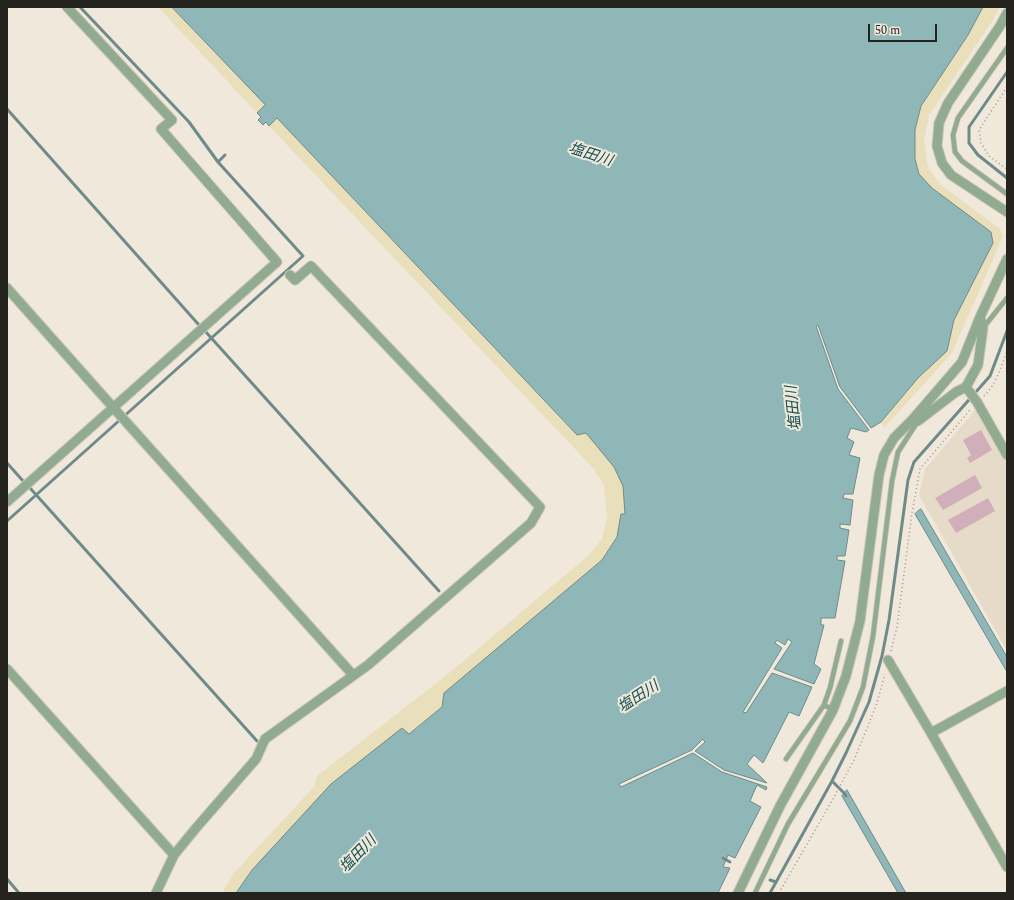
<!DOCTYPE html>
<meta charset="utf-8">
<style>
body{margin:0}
#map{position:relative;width:1014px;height:900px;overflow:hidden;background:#efe8db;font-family:Spectral,serif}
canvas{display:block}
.frame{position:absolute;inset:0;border:8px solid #25231e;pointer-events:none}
.scale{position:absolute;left:868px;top:24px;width:69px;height:18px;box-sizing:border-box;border:2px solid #25231e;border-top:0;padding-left:5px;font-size:12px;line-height:14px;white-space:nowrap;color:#25231e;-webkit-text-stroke:3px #efe8db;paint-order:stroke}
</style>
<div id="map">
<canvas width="1014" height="900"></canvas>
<div class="frame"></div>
<div class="scale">50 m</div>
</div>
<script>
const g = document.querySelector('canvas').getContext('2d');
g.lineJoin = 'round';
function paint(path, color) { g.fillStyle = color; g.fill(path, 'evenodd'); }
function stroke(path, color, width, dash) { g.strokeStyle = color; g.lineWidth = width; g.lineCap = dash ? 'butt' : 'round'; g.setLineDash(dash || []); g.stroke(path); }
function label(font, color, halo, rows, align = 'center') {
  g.font = font + ' Spectral,"Noto Sans JP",serif'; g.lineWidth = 4; g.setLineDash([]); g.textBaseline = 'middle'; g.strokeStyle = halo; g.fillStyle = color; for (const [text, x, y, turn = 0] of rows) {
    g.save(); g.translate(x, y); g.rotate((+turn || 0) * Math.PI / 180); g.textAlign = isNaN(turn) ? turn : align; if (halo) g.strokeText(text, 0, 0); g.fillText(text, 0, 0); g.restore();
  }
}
paint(new Path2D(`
 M 976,409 L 1007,464 L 1007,651 L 919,495 L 925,469 Z`), '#e6dbc8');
paint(new Path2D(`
 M 158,7 L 172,7 L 265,105 L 257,113 Z
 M 983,7 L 1000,7 L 993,20 L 929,115 L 924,142 L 928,168 L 941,185 L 1000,229 L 1003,236 L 952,353 L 884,428 L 881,422 L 918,378 L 947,351 L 954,320 L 993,243 L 932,188 L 919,174 L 915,159 L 915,130 L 921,106 L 968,35 Z
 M 277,118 L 576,435 L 586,433 L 614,467 L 623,486 L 625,514 L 621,514 L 617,537 L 602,560 L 445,693 L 442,707 L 408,734 L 402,728 L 252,870 L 236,893 L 222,893 L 234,873 L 314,787 L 317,776 L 448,674 L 589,555 L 602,539 L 607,517 L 604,485 L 594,469 L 269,126 Z`), '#e9dfba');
const water = new Path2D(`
 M 172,7 L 983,7 L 968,35 L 921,106 L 915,130 L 915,159 L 919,174 L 932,188 L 991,232 L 993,243 L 954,320 L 947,351 L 918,378 L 881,422 L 871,428 L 840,387 L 818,325 L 816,326 L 838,389 L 869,430 L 866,432 L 851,428 L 847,438 L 854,442 L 849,455 L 860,458 L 853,494 L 844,494 L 843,498 L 853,500 L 850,525 L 840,524 L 840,528 L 849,530 L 845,556 L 837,556 L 837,560 L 845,561 L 835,618 L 821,618 L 821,625 L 824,625 L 814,664 L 821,669 L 814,684 L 774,669 L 792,642 L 788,639 L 785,645 L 777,640 L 775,643 L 782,648 L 743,712 L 746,713 L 772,673 L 812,687 L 799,716 L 789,712 L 763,763 L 754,755 L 747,764 L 767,783 L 724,770 L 695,751 L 705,742 L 703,739 L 692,750 L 619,784 L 621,787 L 693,753 L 722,772 L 767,787 L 766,790 L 757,785 L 750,801 L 761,807 L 735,858 L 728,855 L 723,867 L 730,868 L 718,893 L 236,893 L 252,870 L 331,784 L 402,728 L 409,734 L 442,707 L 444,693 L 602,560 L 617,537 L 621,514 L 625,514 L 623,486 L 614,467 L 586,433 L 577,435 L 277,118 L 269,126 L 266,122 L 263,125 L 258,120 L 261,117 L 257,113 L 265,105 Z
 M 921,509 L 1007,657 L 1007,672 L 915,514 Z
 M 847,790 L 906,893 L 898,893 L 842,796 Z`);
paint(water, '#8fb7b7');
stroke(water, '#6f8b89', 1);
stroke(new Path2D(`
 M 80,7 L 189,122 L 218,162
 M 1007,72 L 969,127 L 969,143 L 978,155 L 1007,178
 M 7,109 L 199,325
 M 205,331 L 439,591
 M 7,463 L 24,482
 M 30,488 L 257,741
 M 7,521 L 303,256 L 218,162 L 225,155
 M 832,781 L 844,793 L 846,796
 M 723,858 L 730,862
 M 7,879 L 19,893
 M 770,880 L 776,882
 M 770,893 L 832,781 L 846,753 L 869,702 L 882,656 L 889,620 L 908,480 L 914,462 L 990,376 L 1007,331`), '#6f8b89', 3);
paint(new Path2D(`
 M 981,430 L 992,450 L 970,463 L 967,458 L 971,455 L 963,440 Z
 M 975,475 L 982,488 L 943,510 L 935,498 Z
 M 988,498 L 995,511 L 956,533 L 948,520 Z`), '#d1afba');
const service = new Path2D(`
 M 1007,48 L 958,118 L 953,135 L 955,152 L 962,161 L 1007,194
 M 983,328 L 1007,298
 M 833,710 L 824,705 L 830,688 L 841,641
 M 786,759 L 824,705
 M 755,893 L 788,824 L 850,721 L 863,687 L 873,636 L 892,481 L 898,452 L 918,421`);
const minor = new Path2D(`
 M 1007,13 L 1000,26 L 948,103 L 939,123 L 937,146 L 942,163 L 951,175 L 1007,212
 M 7,288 L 127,423 L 353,675
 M 980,317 L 983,328 L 978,365 L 966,387 L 977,402 L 1007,455
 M 912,420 L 918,421 L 956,392 L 966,387
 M 7,502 L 277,262 L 161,129 L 172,120 L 67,7
 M 888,660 L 931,733 L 1007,867
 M 7,669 L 174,855
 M 931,733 L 1007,691
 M 156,893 L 174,855 L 196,828 L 256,759 L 265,739 L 368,665 L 531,523 L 540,507 L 311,266 L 295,280 L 290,275
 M 738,893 L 780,806 L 833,710 L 846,676 L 860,621 L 879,475 L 884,455 L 894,438 L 912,420 L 962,362 L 980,317 L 1007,259`);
stroke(service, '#cbc5b9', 6);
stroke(minor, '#cbc5b9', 11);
stroke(new Path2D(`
 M 1007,87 L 979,130 L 981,143 L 989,156 L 1007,169
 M 984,396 C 996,385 1002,365 1007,350
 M 891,651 L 897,627 L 912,513 L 920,469 L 970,410
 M 779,893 L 833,799 L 854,760 L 876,706 L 885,674`), '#9c978d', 1.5, [1, 3]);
stroke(service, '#91ab91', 4.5);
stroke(minor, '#91ab91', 9);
label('italic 15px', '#165052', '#efe8db', [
 ["塩田川",590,156,18],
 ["塩田川",795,408,-96],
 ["塩田川",639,698,-33],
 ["塩田川",359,855,-46]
]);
</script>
